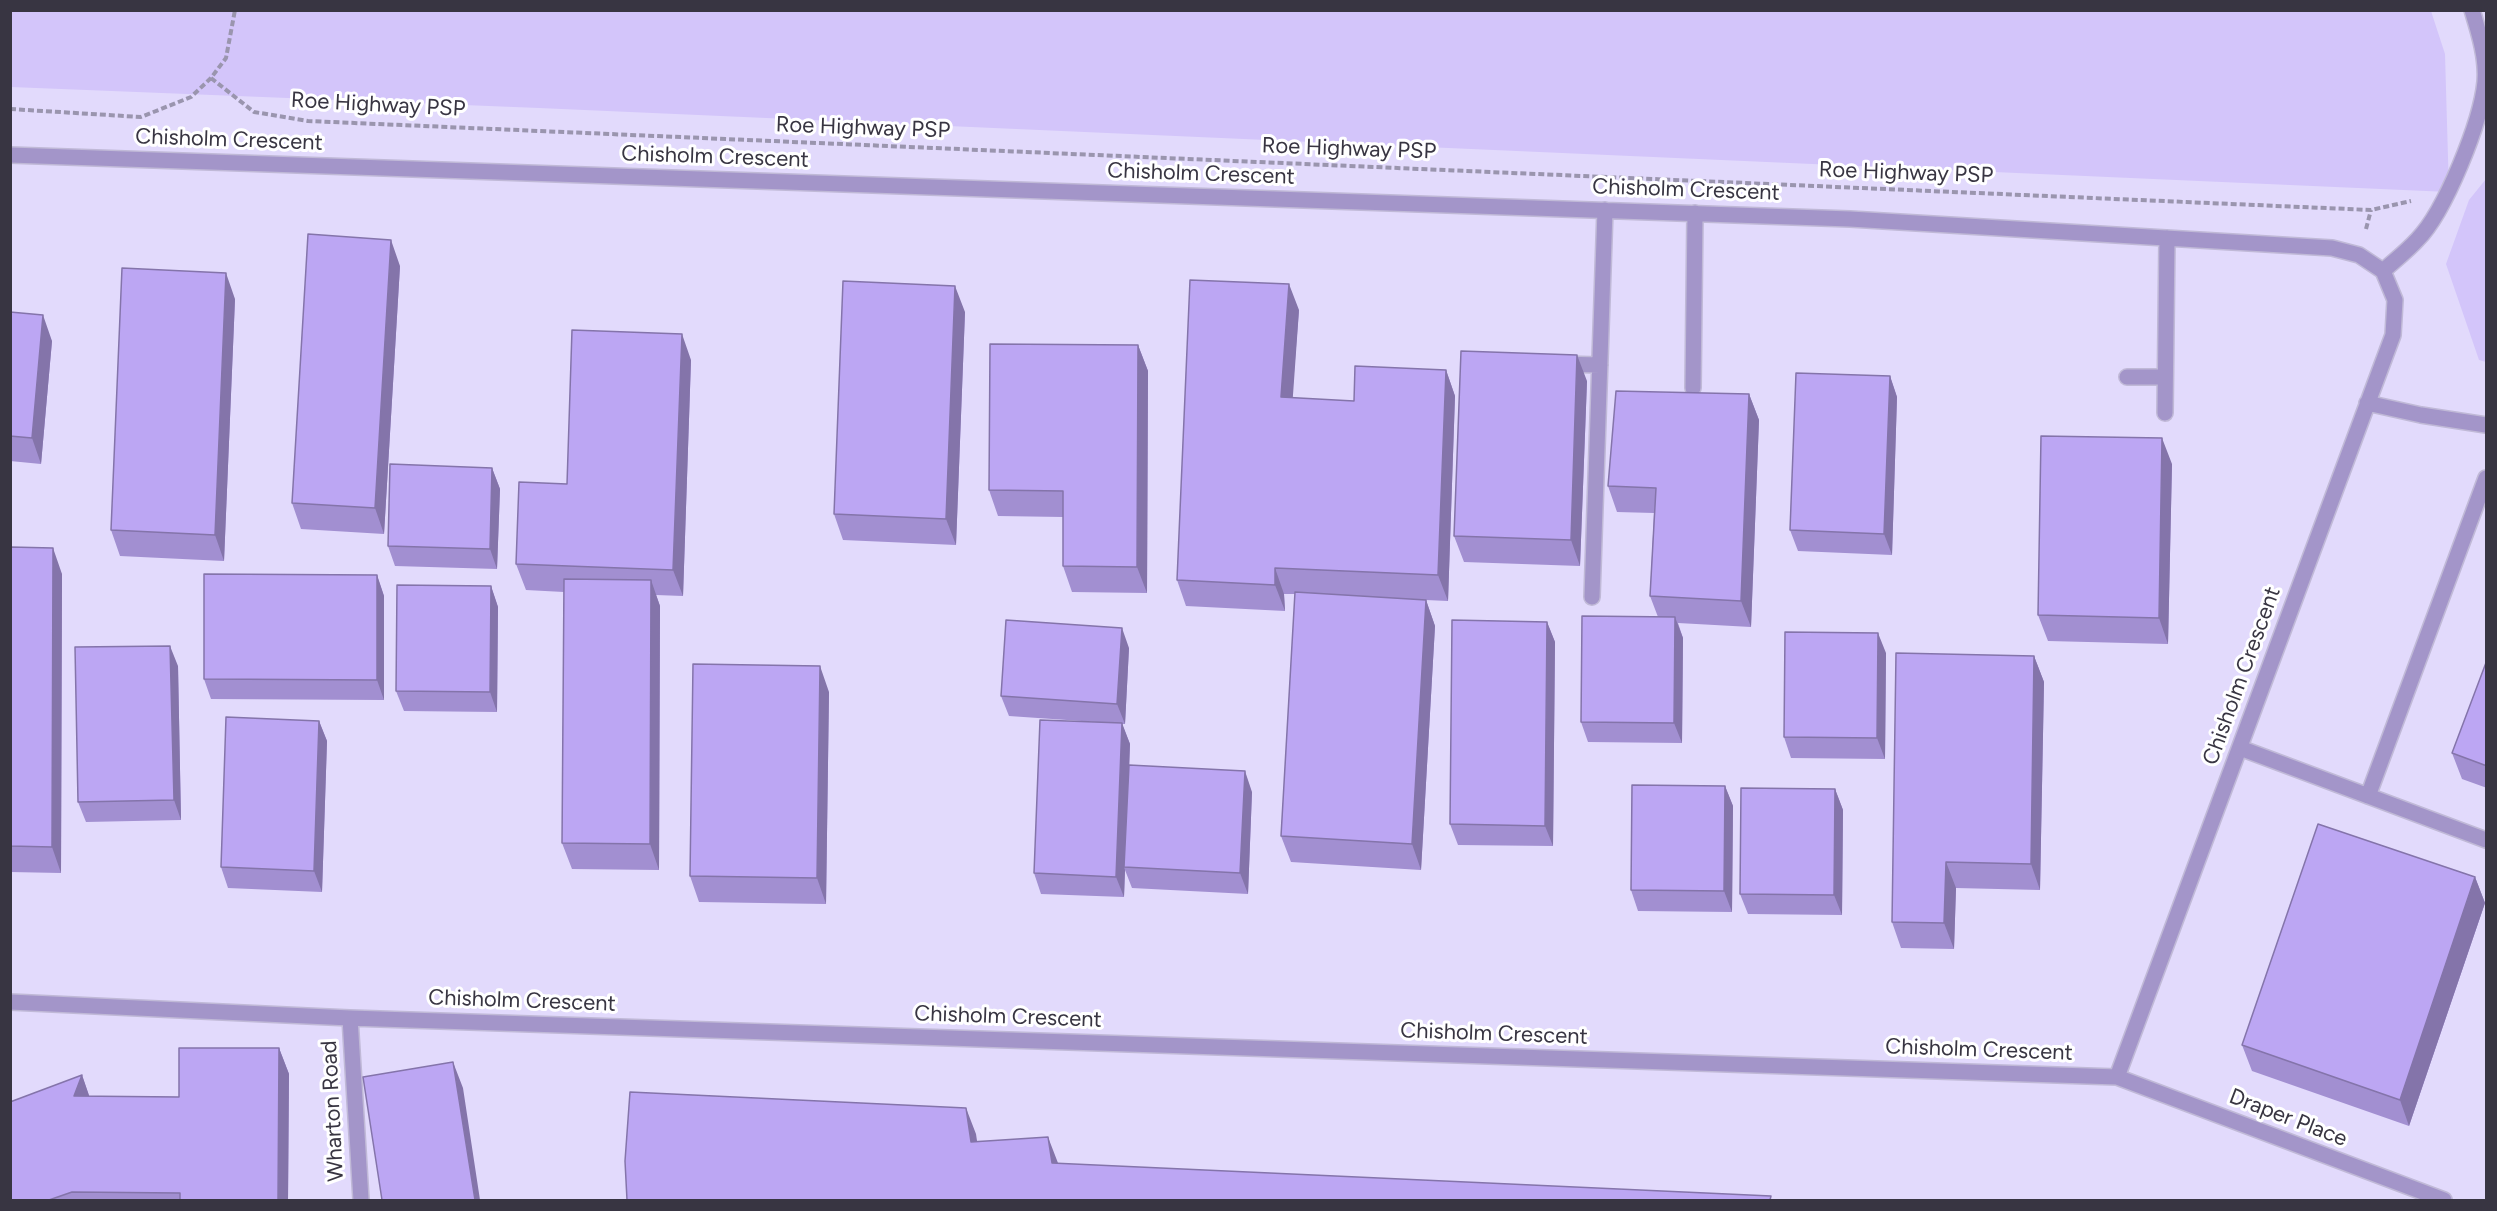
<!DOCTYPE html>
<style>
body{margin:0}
#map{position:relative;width:2497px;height:1211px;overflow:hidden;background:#e2dafc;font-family:Figtree,sans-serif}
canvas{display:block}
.frame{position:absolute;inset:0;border:12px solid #383542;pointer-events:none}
</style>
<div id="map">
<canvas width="2497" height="1211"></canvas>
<div class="frame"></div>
</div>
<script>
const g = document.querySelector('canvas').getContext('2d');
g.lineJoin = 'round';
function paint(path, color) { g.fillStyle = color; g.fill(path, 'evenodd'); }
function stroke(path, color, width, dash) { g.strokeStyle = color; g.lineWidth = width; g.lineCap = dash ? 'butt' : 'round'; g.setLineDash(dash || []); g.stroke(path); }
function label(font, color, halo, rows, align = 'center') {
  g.font = font + ' Figtree,sans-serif'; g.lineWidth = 6; g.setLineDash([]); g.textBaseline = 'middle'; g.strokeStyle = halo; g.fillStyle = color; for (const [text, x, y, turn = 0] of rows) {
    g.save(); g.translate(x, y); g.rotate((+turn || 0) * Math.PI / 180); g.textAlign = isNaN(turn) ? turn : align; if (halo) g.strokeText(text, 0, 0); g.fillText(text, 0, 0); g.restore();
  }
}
paint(new Path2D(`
 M 10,11 L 2431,11 L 2445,54 L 2449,192 L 539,108 L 11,87 Z
 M 2486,179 L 2486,362 L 2479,360 L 2446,264 L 2469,200 Z`), '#d3c5fa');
const minor = new Path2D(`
 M 10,155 L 1850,219 L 2332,248 L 2359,255 L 2383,271 L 2395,300 L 2393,335 L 2117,1077 L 350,1018 L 10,1002
 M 2383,271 C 2394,261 2407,251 2417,240 C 2445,212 2481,122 2485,82 C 2487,58 2479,33 2472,10
 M 1560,364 L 1600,365
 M 2127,377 L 2165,377
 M 1693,388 L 1695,213
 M 2367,403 L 2421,415 L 2486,425
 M 2165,413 L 2167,238
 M 1592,597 L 1605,210
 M 2240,748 L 2486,840
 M 2368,796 L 2486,478
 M 350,1018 L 361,1200
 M 2117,1077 L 2444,1200`);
stroke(minor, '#c0b9d7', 18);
stroke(new Path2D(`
 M 211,78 L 254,112 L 308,121 L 2371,210 L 2411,201
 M 10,109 L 141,117 L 191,97 L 211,78 L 226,58 L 235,10
 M 2366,229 L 2371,210`), '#9a95ae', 4, [6, 3]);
stroke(minor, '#a395c9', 15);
paint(new Path2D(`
 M 400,266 L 384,534 L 301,529 L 292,503 Z
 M 235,299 L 224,561 L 120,556 L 111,530 Z
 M 1299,310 L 1292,398 L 1354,401 L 1446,370 L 1455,396 L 1448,601 L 1426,600 L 1435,626 L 1421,870 L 1291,862 L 1281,836 L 1295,594 L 1284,594 L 1285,611 L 1186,606 L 1177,580 Z
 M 10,312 L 52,341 L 41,464 L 10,461 Z
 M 965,312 L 956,545 L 843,540 L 834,514 Z
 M 1138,345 L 1148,371 L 1147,593 L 1072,592 L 1063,566 L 1063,517 L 998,516 L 989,490 Z
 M 691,360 L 683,596 L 656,595 L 660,606 L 659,870 L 572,869 L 562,843 L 564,592 L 526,590 L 516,564 L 567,484 Z
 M 1890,376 L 1897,397 L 1892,555 L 1798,551 L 1790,530 Z
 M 1587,381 L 1580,566 L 1464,562 L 1454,536 Z
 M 1749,394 L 1759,420 L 1751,627 L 1678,623 L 1683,638 L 1682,743 L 1588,742 L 1581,722 L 1658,617 L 1650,596 L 1654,513 L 1617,512 L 1608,486 Z
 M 2172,464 L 2168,644 L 2048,641 L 2038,615 Z
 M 492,468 L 500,489 L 497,569 L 395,566 L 388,546 Z
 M 10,547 L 62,574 L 61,873 L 10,872 Z
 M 377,575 L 384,596 L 384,700 L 211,699 L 204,679 Z
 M 491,586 L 498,607 L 497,712 L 404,711 L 396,691 Z
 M 1547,622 L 1555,642 L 1553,846 L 1458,845 L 1450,824 Z
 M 1129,648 L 1125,724 L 1122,724 L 1130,744 L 1129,772 L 1252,792 L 1248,894 L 1132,888 L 1125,870 L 1124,897 L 1041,894 L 1034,873 L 1096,722 L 1009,716 L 1001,696 Z
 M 1886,653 L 1885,759 L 1791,758 L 1784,737 Z
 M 2034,656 L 2044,682 L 2040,890 L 1956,888 L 1954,949 L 1901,948 L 1892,922 Z
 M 2487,660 L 2487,788 L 2462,779 L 2452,753 Z
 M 178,666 L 181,820 L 86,822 L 78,802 Z
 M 829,692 L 826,904 L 699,902 L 690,876 Z
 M 319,721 L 327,741 L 322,892 L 228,888 L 221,867 Z
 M 1725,786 L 1733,806 L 1732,912 L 1638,911 L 1631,890 Z
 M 1835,789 L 1843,810 L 1842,915 L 1748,914 L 1740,894 Z
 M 2475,877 L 2485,903 L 2409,1126 L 2252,1071 L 2242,1045 Z
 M 279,1048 L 289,1074 L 288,1200 L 10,1200 L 82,1075 L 89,1096 L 179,1097 Z`), '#a28fd1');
paint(new Path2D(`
 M 391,240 L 400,266 L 384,534 L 375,508 Z
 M 226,273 L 235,299 L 224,561 L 215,535 Z
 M 1289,284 L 1299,310 L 1291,423 L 1281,397 Z
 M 955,286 L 965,312 L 956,545 L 946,519 Z
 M 43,315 L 52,341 L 41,464 L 32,438 Z
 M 682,334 L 691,360 L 683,596 L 673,570 Z
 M 1138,345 L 1148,371 L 1147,593 L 1137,567 Z
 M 1577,355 L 1587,381 L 1580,566 L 1571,540 Z
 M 1446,370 L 1455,396 L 1448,601 L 1438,575 Z
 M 1890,376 L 1897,397 L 1892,555 L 1884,534 Z
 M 1749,394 L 1759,420 L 1751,627 L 1741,601 Z
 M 2162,438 L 2172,464 L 2168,644 L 2159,618 Z
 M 492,468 L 500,489 L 497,569 L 490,549 Z
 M 53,548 L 62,574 L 61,873 L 52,847 Z
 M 1275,568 L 1284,594 L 1285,611 L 1275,585 Z
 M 377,575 L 384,596 L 384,700 L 377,680 Z
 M 651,580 L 660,606 L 659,870 L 650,844 Z
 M 491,586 L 498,607 L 497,712 L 490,692 Z
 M 1426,600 L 1435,626 L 1421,870 L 1412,844 Z
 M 1675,617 L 1683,638 L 1682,743 L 1674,723 Z
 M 1547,622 L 1555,642 L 1553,846 L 1545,826 Z
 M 1122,628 L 1129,648 L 1125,724 L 1117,704 Z
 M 1878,633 L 1886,653 L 1885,759 L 1877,738 Z
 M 170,646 L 178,666 L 181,820 L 174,800 Z
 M 2034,656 L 2044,682 L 2040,890 L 2031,864 Z
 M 820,666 L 829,692 L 826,904 L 817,878 Z
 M 319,721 L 327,741 L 322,892 L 314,871 Z
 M 1122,723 L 1130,744 L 1125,867 L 1124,867 L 1125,870 L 1124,897 L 1116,877 Z
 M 1245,771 L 1252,792 L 1248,894 L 1240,873 Z
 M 1725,786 L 1733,806 L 1732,912 L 1724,891 Z
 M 1835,789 L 1843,810 L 1842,915 L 1834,895 Z
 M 1946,862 L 1956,888 L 1954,949 L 1944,923 Z
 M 2475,877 L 2485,903 L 2409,1126 L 2400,1100 Z
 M 279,1048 L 289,1074 L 288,1200 L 278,1200 Z
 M 453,1062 L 463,1088 L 480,1200 L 475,1200 Z
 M 82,1075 L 91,1101 L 74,1096 Z
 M 966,1108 L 976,1134 L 981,1168 L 971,1142 Z
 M 1048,1137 L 1058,1163 L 1061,1189 L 1052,1163 Z`), '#8474aa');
const building = new Path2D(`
 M 308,234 L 391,240 L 375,508 L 292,503 Z
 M 122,268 L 226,273 L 215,535 L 111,530 Z
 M 1190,280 L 1289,284 L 1281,397 L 1354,401 L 1355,366 L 1446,370 L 1438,575 L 1275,568 L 1275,585 L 1177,580 Z
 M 843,281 L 955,286 L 946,519 L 834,514 Z
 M 10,312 L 43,315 L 32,438 L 10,436 Z
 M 572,330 L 682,334 L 673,570 L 516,564 L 519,482 L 567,484 Z
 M 990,344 L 1138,345 L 1137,567 L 1063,566 L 1063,491 L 989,490 Z
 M 1461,351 L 1577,355 L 1571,540 L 1454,536 Z
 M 1796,373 L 1890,376 L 1884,534 L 1790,530 Z
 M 1616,391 L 1749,394 L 1741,601 L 1650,596 L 1656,488 L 1608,486 Z
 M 2041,436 L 2162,438 L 2159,618 L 2038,615 Z
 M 390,464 L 492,468 L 490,549 L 388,546 Z
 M 10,547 L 53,548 L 52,847 L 10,846 Z
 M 204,574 L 377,575 L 377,680 L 204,679 Z
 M 564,579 L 651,580 L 650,844 L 562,843 Z
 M 397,585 L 491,586 L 490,692 L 396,691 Z
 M 1295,592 L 1426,600 L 1412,844 L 1281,836 Z
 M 1582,616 L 1675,617 L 1674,723 L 1581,722 Z
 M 1006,620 L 1122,628 L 1117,704 L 1001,696 Z
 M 1452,620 L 1547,622 L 1545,826 L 1450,824 Z
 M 1785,632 L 1878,633 L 1877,738 L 1784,737 Z
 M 170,646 L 174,800 L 78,802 L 75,647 Z
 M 1896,653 L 2034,656 L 2031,864 L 1946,862 L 1944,923 L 1892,922 Z
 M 2487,660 L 2487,766 L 2452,753 Z
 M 693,664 L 820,666 L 817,878 L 690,876 Z
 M 226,717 L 319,721 L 314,871 L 221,867 Z
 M 1040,720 L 1122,723 L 1116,877 L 1034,873 Z
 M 1129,765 L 1245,771 L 1240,873 L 1124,867 Z
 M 1632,785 L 1725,786 L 1724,891 L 1631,890 Z
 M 1741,788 L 1835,789 L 1834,895 L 1740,894 Z
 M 2318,824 L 2475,877 L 2400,1100 L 2242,1045 Z
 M 179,1048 L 279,1048 L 278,1200 L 180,1200 L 180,1193 L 72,1192 L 49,1200 L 10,1200 L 10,1102 L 82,1075 L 74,1096 L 179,1097 Z
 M 453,1062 L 475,1200 L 382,1200 L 363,1077 Z
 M 630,1092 L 966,1108 L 971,1142 L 1048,1137 L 1052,1163 L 1771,1196 L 1770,1200 L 627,1200 L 625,1161 Z`);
paint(building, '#bca6f3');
stroke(building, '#8474aa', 1.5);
label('22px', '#383542', '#fff', [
 ["Roe Highway PSP",378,105,3],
 ["Roe Highway PSP",863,128,2],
 ["Chisholm Crescent",229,140,2],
 ["Roe Highway PSP",1349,149,2],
 ["Chisholm Crescent",715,157,2],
 ["Roe Highway PSP",1906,173,2],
 ["Chisholm Crescent",1201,174,2],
 ["Chisholm Crescent",1686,190,2],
 ["Chisholm Crescent",2242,676,-70],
 ["Chisholm Crescent",522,1001,2],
 ["Chisholm Crescent",1008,1017,2],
 ["Chisholm Crescent",1494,1034,2],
 ["Chisholm Crescent",1979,1050,2],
 ["Wharton Road",333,1111,-93],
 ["Draper Place",2288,1118,21]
]);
</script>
